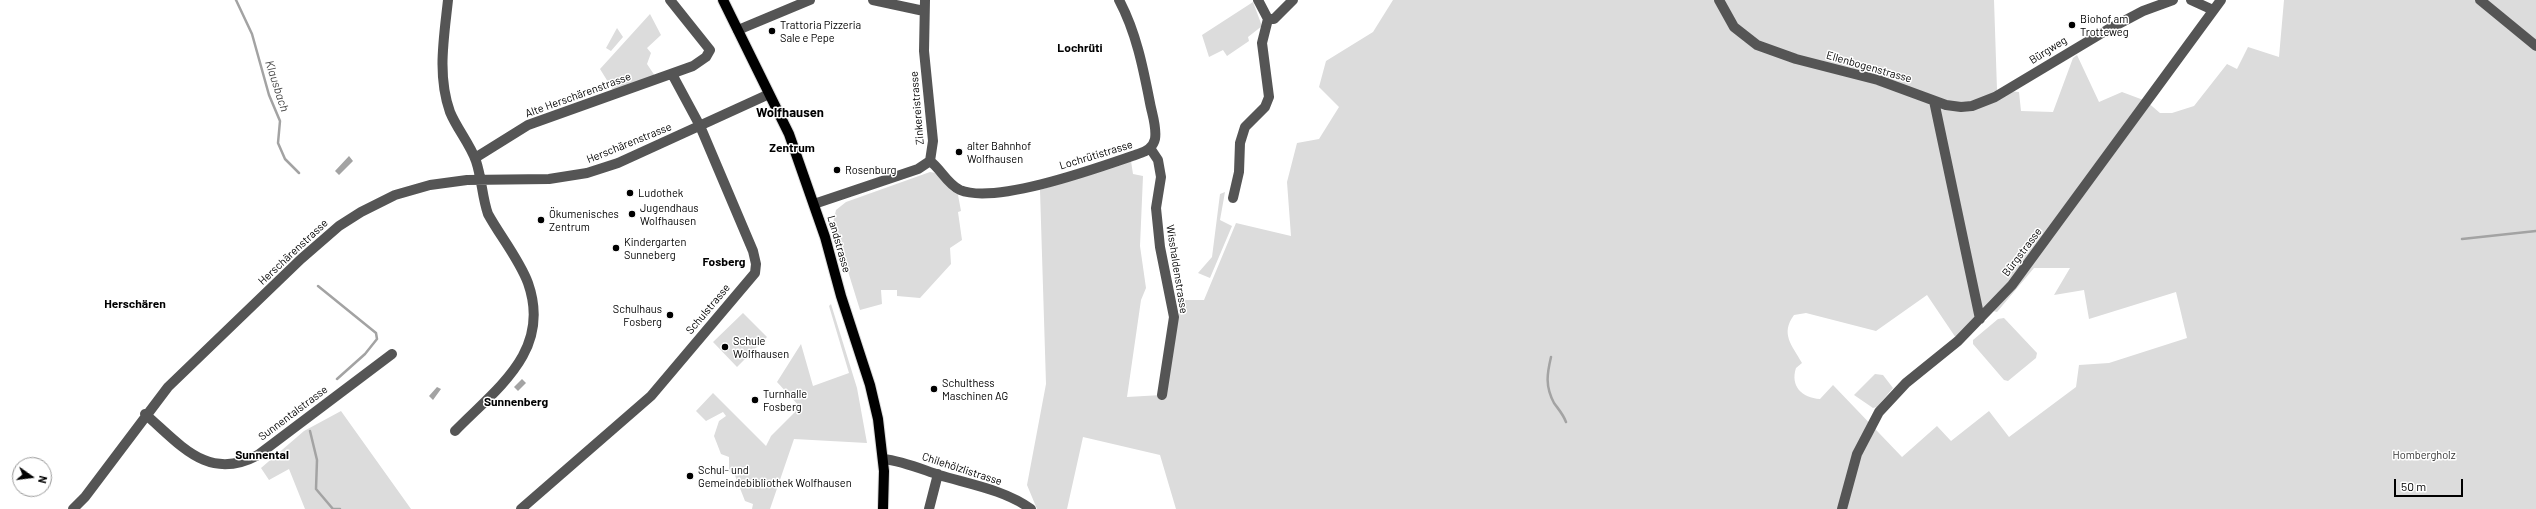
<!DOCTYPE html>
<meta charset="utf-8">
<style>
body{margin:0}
#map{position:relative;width:2536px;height:509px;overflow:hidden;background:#fff;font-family:Barlow,sans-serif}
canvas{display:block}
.north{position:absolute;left:12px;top:457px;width:40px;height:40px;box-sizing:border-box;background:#fff;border:1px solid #999;border-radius:50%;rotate:104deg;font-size:11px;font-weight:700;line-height:16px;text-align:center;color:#000}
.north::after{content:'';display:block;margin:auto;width:14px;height:18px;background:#000;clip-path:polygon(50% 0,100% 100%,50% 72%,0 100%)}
.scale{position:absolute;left:2394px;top:479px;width:69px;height:18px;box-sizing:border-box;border:2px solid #000;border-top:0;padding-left:5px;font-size:12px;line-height:14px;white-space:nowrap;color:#000;-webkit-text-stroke:3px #fff;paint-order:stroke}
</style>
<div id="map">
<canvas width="2536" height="509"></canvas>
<div class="north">N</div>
<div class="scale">50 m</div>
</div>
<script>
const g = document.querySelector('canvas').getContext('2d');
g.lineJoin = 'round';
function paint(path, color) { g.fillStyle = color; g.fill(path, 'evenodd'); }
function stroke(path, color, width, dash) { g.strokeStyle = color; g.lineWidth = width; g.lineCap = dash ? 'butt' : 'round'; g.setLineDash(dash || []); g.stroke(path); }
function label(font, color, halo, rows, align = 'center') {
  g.font = font + ' Barlow,sans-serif'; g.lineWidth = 3; g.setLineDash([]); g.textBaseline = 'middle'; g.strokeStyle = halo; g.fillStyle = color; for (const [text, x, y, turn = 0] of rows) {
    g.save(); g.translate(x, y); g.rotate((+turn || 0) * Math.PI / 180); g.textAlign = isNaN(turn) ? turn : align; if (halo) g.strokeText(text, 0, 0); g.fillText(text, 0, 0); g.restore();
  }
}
paint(new Path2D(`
 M 1393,0 L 1994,0 L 1997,90 L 2019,92 L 2021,111 L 2053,112 L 2073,58 L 2077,55 L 2099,102 L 2122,92 L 2146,101 L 2160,113 L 2172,113 L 2194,106 L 2227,64 L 2237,69 L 2248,47 L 2279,57 L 2284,0 L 2536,0 L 2536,509 L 1176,509 L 1160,455 L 1083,437 L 1067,509 L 1037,509 L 1027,485 L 1046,384 L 1040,190 L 1131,161 L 1133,174 L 1143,176 L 1140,246 L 1146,288 L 1141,300 L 1127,397 L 1162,395 L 1182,300 L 1204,300 L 1236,223 L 1291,236 L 1287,182 L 1297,143 L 1319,139 L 1339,107 L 1319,87 L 1326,61 L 1373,32 ZM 2034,268 L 2070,268 L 2054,295 L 2084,290 L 2089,319 L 2176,292 L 2187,338 L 2109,363 L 2079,365 L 2076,387 L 2009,437 L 1989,411 L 1951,441 L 1937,426 L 1902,457 L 1833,385 L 1820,399 C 1802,398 1790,386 1796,368 L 1802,363 C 1792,345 1780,334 1794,315 L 1806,313 L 1876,331 L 1927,295 L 1958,341 L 1989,310 L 1997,312 Z
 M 1253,2 L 1262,26 L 1248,37 L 1249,41 L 1227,56 L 1223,50 L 1209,57 L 1202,35 Z
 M 650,14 L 661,35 L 647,48 L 651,53 L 647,64 L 655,76 L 613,90 L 600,69 Z
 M 617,28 L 623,37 L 611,51 L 606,48 Z
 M 930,172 L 936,173 L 952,191 L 958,195 L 961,211 L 958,212 L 962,240 L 950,248 L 951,264 L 920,298 L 897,296 L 897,290 L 881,290 L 882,304 L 860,310 L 833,223 L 836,210 L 846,202 Z
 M 1225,192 L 1220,220 L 1232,226 L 1210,278 L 1198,273 L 1212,257 L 1220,194 Z
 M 831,304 L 857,388 L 867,443 L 794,439 L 770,509 L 752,509 L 753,504 L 745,501 L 734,473 L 729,472 L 729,457 L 721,454 L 714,436 L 719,421 L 726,416 L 723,412 L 706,421 L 696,411 L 713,393 L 766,446 L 771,436 L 800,407 L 777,382 L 801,344 L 813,386 L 849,373 L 829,306 Z
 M 743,313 L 767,337 L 737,367 L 713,342 Z
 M 2004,318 L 2037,353 L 2036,358 L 2008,381 L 2004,380 L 1973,344 L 1973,340 L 1998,319 Z
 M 1875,374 L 1883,375 L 1893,388 L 1877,407 L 1873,408 L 1854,395 Z
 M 341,411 L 411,509 L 305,509 L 289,469 L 269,480 L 261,468 L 304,431 Z`), '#dcdcdc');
paint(new Path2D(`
 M 349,156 L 353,161 L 339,175 L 335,171 Z
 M 522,379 L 526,383 L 518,391 L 514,387 Z
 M 437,387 L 441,389 L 433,400 L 429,396 Z`), '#a3a3a3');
stroke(new Path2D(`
 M 236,0 L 252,34 L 269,95 L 280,121 L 278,143 L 285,159 L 299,173
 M 2462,239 L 2536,231
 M 318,286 L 376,333 L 377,339 L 365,354 L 337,379
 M 1551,357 C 1547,374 1545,386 1554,403 C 1559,410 1563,414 1566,422
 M 310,431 L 317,460 L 316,489 L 333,509 L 340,509`), '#a3a3a3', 2.5);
const major = new Path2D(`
 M 723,0 L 789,134 L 825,237 L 841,296 L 870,385 L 878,419 L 884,471 L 883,509`);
stroke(major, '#dbdbdb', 12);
stroke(new Path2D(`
 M 448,0 C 444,38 437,75 450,112 C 457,129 470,144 476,161 C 482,179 482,197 488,214 C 500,236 519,259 528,283 C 552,351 497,388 455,431
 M 873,0 L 924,11
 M 1258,0 L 1268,19 L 1274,19 L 1293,0
 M 1719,0 L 1734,27 L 1757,45 L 1796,59 L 1878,80 L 1946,105 L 1961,107 L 1972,106 L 1995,97 L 2107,30 L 2143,11 L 2173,0
 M 2191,0 L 2213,10
 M 2480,0 L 2536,46
 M 738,30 L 810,0
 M 1934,101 L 1980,319
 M 1150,148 L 1158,160 L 1161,177 L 1156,208 L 1160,247 L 1174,317 L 1162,395
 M 475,158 L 528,125 L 693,66 L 706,57 L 710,50 L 670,0
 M 930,161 C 941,169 947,184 960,190 C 996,205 1100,167 1138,154 C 1145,152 1153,148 1155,139 C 1157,127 1152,114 1150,103 C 1143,67 1136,32 1119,0
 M 1233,198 L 1239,172 L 1240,143 L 1245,127 L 1265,107 L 1269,97 L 1262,43 L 1268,19
 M 814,204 L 918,169 L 930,161 L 933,141 L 924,51 L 925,0
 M 145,414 C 181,445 208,482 258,455 L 392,354
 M 883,459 C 903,461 921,469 939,475 C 969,484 1005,490 1031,509
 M 73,509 L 85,497 L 168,387 L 301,259 L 339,226 L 361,212 L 395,195 L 430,185 L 467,180 L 549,179 L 587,173 L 618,163 L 767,95
 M 521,509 L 651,396 L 755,273 L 756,264 L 753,251 L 700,126 L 672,74
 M 929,509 L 938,474
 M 1842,509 L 1857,454 L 1879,412 L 1906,383 L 1958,341 L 2012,285 L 2221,0`), '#555', 10);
stroke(major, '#000', 10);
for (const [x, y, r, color] of [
 [2072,25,4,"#000"],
 [772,31,4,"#000"],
 [959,152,4,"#000"],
 [837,170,4,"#000"],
 [630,193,4,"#000"],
 [632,214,4,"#000"],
 [541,220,4,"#000"],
 [616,248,4,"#000"],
 [670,315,4,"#000"],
 [725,347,4,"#000"],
 [934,389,4,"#000"],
 [755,400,4,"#000"],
 [690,476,4,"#000"]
]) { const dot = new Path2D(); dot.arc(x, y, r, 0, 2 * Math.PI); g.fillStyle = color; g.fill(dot); stroke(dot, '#fff', 1.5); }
label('11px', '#000', '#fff', [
 ["Biohof am",2080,19],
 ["Trotteweg",2080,32],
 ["Trattoria Pizzeria",780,25],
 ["Sale e Pepe",780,38],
 ["alter Bahnhof",967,146],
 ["Wolfhausen",967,159],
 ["Rosenburg",845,170],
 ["Ludothek",638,193],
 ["Jugendhaus",640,208],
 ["Wolfhausen",640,221],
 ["Ökumenisches",549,214],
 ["Zentrum",549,227],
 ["Kindergarten",624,242],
 ["Sunneberg",624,255],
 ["Schulhaus",662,309,"right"],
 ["Fosberg",662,322,"right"],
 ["Schule",733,341],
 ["Wolfhausen",733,354],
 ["Schulthess",942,383],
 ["Maschinen AG",942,396],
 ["Turnhalle",763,394],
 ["Fosberg",763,407],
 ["Schul- und",698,470],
 ["Gemeindebibliothek Wolfhausen",698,483]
], 'left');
label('11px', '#000', '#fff', [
 ["Bürgweg",2048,50,-32],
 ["Ellenbogenstrasse",1869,67,16],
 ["Alte Herschärenstrasse",578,95,-20],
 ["Zinkereistrasse",917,108,-95],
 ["Herschärenstrasse",629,143,-22],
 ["Lochrütistrasse",1096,155,-17],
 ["Landstrasse",839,244,74],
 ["Herschärenstrasse",293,252,-43],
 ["Bürgstrasse",2022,252,-53],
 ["Wisshaldenstrasse",1177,269,81],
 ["Schulstrasse",708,309,-50],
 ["Sunnentalstrasse",293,413,-37],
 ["Chilehölzlistrasse",962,469,18]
]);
label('11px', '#333', '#fff', [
 ["Hombergholz",2424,455]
]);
label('bold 12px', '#000', '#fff', [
 ["Lochrüti",1080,48],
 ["Zentrum",792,148],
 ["Fosberg",724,262],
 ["Herschären",135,304],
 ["Sunnenberg",516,402],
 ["Sunnental",262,455]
]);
label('italic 12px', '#444', '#fff', [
 ["Klausbach",277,86,72]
]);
label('bold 13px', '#000', '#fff', [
 ["Wolfhausen",790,113]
]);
</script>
